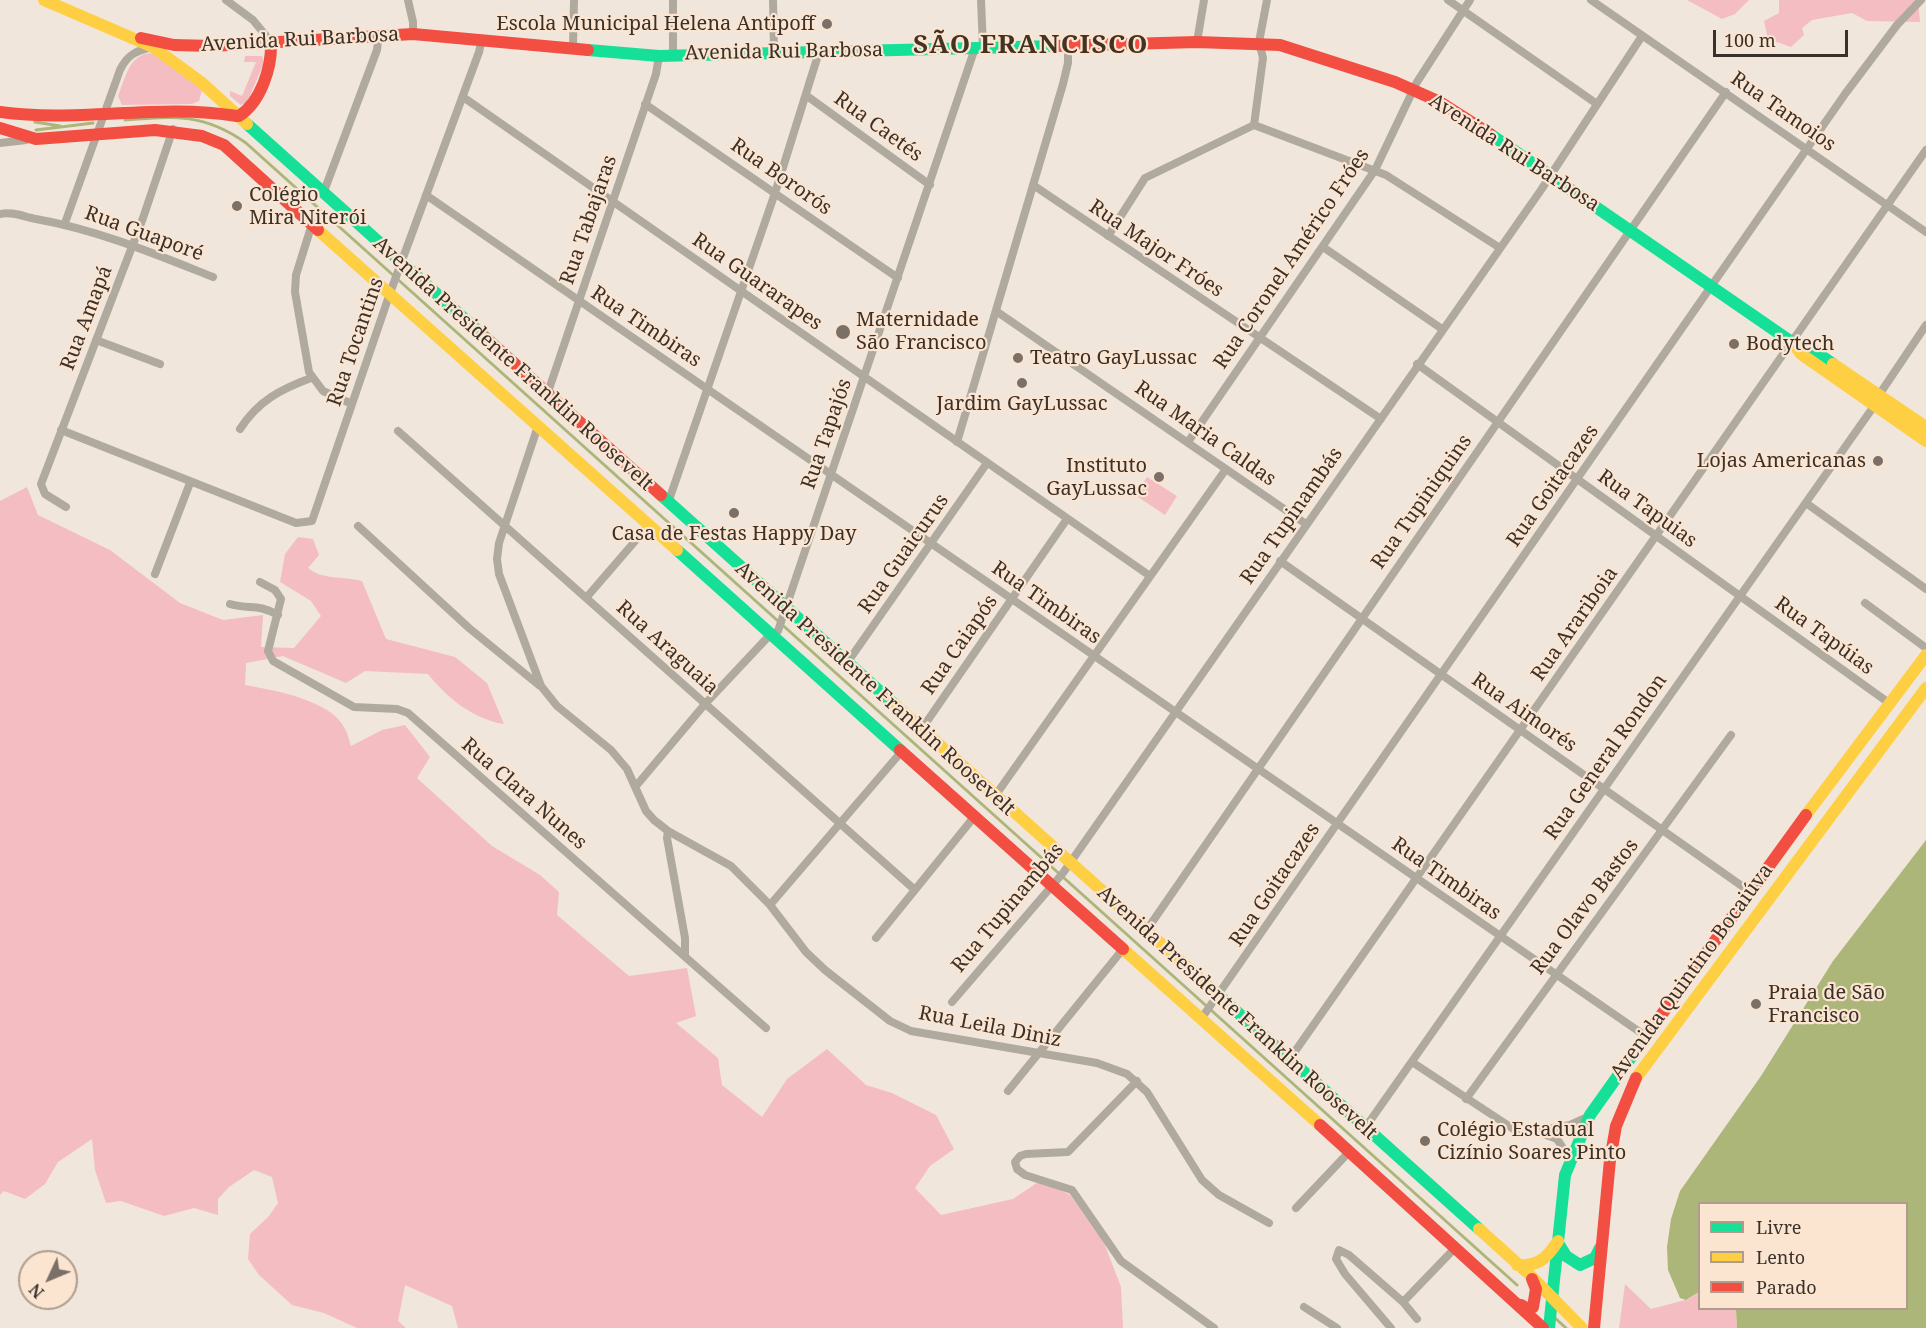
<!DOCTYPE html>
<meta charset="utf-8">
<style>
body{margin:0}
#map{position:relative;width:1926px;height:1328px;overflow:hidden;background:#f1e6db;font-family:"Noto Serif",serif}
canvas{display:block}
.legend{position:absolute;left:1698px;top:1202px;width:210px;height:108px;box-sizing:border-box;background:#fbe5d1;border:2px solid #ae9d8e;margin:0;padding:8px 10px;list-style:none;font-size:18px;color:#3a312a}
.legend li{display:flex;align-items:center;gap:12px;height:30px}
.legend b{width:30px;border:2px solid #ae9d8e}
.north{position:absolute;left:18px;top:1250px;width:60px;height:60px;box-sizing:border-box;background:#fbe5d1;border:2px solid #ae9d8e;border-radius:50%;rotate:226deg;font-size:16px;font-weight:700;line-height:24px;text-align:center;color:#3a312a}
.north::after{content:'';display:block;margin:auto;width:21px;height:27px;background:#7a7068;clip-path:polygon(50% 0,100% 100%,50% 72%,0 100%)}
.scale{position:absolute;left:1713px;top:30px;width:135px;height:27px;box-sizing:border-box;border:3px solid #3a312a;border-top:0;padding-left:8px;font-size:18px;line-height:21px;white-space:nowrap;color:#3a312a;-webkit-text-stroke:4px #fbe5d1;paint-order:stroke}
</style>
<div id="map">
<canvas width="1926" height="1328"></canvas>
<ul class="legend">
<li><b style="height:8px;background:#16e098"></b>Livre</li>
<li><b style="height:8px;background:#ffcf43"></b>Lento</li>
<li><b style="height:8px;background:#f24e42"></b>Parado</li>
</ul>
<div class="north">N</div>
<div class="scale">100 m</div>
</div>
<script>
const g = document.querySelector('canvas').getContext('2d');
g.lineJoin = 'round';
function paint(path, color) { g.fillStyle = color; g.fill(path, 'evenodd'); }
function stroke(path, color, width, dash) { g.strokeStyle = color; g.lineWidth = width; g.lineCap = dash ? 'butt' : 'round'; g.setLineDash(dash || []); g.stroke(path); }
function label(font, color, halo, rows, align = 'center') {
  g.font = font + ' "Noto Serif",serif'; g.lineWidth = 4.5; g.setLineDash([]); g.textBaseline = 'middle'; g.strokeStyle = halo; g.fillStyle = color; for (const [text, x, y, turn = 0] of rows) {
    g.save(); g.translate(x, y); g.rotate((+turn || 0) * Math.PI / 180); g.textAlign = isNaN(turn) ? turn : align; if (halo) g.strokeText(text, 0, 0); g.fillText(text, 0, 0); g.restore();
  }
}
paint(new Path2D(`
 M 1687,0 L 1749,0 L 1735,14 L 1722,19 Z
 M 1779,0 L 1918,0 L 1920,22 L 1867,21 L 1852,13 L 1812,20 L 1802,28 L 1804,35 L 1791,47 L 1768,39 L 1764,21 L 1779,13 Z
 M 151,53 L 169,62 L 202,90 L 199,101 L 192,104 L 122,105 L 118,96 C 125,79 129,54 151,53 Z
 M 245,56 L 262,56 L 264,63 L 247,102 L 241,105 L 230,96 L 230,91 L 242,96 L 256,62 L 244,62 Z
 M 1147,477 L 1177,496 L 1165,515 L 1135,495 Z
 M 27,487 L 38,515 L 110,550 L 180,603 L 223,620 L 263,615 L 261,647 L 294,648 L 321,616 L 311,601 L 280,582 L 285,554 L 298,537 L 313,539 L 319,555 L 308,568 C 322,580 343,576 362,581 L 386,639 L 455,657 L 487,683 L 504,724 C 473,719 447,698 428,674 L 365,671 L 346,683 L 283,656 L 246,663 L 245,685 C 273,690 332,700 345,729 C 348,734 349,741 351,746 L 382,730 L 405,725 L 430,757 L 417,778 L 492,846 L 540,875 L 559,892 L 557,915 L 629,976 L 687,968 L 696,1016 L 676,1023 L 718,1058 L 722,1085 L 762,1117 L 787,1079 L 827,1049 L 866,1085 L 892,1093 L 936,1115 L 954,1149 L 930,1166 L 915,1188 L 941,1215 L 1013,1199 L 1041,1180 L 1070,1195 L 1104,1243 L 1121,1287 L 1123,1328 L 458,1328 L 452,1306 L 405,1285 L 398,1321 L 406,1328 L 357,1328 L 324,1313 L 292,1305 L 259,1275 L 248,1259 L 250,1234 L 269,1216 L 278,1203 L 272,1177 L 254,1170 L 229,1187 L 218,1199 L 218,1215 L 194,1208 L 164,1216 L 121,1201 L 106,1203 L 95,1170 L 92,1139 L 58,1162 L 45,1184 L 25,1199 L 4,1191 L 0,1195 L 0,501 Z
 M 1625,1284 L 1651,1309 L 1689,1299 L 1699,1292 L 1700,1308 L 1736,1309 L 1737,1328 L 1619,1328 Z`), '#f4bdc1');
paint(new Path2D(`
 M 1926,840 L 1926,1328 L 1737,1328 L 1736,1309 L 1906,1308 L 1906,1204 L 1700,1204 L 1699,1292 L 1686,1300 L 1680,1298 L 1668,1270 L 1667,1247 L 1671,1219 L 1680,1191 L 1761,1076 L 1833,961 Z`), '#acb678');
stroke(new Path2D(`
 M 125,120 C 174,116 204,113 246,143 L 1517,1285
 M 35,122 L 60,126
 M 36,130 L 93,123
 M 1555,1318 L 1566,1328`), '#acb678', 3);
stroke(new Path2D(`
 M 226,0 L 253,20 L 271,42
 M 408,0 L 413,22 L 413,34
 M 673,0 L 673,55
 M 773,0 L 774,52
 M 981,0 L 983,47
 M 1448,0 L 1597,104
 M 1591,0 L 1926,232
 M 1197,42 L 1204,0
 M 573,47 L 574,0
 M 807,96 L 930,185
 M 463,97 L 1150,576
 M 645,104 L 898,278
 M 1254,125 L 1386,175 L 1500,248
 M 0,143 L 26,140
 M 1033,185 L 1381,419
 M 323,194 L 377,50 L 379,34
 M 426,195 L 1647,1037
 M 0,214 C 13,211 24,217 36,219 C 98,230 155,254 213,277
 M 65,223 L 120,70 C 127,55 137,50 153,47
 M 312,224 L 296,275 L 295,292 L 309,372 L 323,391 L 352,404
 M 1108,236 L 1145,178 L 1254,125 L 1263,58 L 1259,42 L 1267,0
 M 1323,247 L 1442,329
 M 996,311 L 1306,524
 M 96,340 L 160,364
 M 1417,364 L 1889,703
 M 547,395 L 656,74 L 659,56
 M 1879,395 L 1926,325
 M 538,426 L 499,543 L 497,559 L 499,574 L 541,686 L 557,706 L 611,750 L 627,769 L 646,811 L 654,820 L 668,831 L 731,866 L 770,905 L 806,952 L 825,970 L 890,1021 L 911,1031 L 1097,1063 L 1127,1074 L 1147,1092 L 1202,1180 L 1219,1195 L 1269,1223
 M 240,429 C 258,401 281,389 311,378
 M 61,430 L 296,523 L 312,521 L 390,293 L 479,52 L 482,39
 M 398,431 L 915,890
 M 957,442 L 1063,84 L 1068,63 L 1068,45
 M 1188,442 L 1375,170 L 1417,82 L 1470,0
 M 668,503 L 775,193 L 819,52
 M 1806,503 L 1926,589
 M 66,507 L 45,494 L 41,484 L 143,218 L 173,129
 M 358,526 L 469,628 L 540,686
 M 1280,561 L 1749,891
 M 155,574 L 190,483
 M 260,582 L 275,590 L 281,599 L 268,651 L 273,661 L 354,707 L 397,709 L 408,713 L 766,1028
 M 586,598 L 649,525
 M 1865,603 L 1926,648
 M 230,604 C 250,610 257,603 278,615
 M 847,663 L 987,463
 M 921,730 L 1067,519
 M 636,786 L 705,704 L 767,638 L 778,631 L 975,48
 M 995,796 L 1226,469
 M 668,831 L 667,838 L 685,938 L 685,954
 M 770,905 L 902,751
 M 1146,931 L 1726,92
 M 876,938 L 974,817
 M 952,1002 L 1063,873 L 1541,190 L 1642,36
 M 1201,1019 L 1845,94 L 1897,25 L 1921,0
 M 1289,1060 L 1926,150
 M 1412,1062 L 1521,1134 L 1570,1125 L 1590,1116
 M 1137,1081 L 1068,1152 L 1026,1154 L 1020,1156 L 1015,1162 L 1017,1169 L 1025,1175 L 1072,1190 L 1121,1261 L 1214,1328
 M 1008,1091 L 1123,949
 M 1466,1099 L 1731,735
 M 1365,1128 L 1874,406
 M 1541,1133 L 1557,1139 L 1570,1159
 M 1296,1208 L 1349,1152
 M 1403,1302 L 1456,1247
 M 1304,1307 L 1337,1328
 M 1391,1328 L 1345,1274 L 1336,1259 L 1339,1250 L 1349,1255 L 1403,1302 L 1417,1319`), '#b0aa9e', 8);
stroke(new Path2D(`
 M 588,50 L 659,56 L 1055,46
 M 247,124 L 486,338
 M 1490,134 L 1793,343 L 1807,346 L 1833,364
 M 661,495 L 894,704
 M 677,550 L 900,750
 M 1216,993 L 1479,1229
 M 1558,1243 L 1566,1256 L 1580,1265 L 1595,1258 L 1600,1248
 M 1549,1328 L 1565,1175 L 1590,1115 L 1654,1025`), '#16e098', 12);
stroke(new Path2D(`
 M 44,0 L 153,47 L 201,82 L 247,124
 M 318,230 L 677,550
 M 1793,343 L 1801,354 L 1926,441
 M 1833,364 L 1926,427
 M 894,704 L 1216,993
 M 1806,815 L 1926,655
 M 1123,949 L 1320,1125
 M 1636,1078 L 1926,688
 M 1479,1229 L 1529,1274 L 1582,1328
 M 1517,1265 C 1538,1267 1547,1258 1558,1241`), '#ffcf43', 12);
stroke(new Path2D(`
 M 141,38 L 174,45 L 212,46 L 413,34 L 588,50
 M 1055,46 L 1197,42 L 1280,45 L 1395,82 L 1440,102 L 1490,134
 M 0,112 C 79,123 158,103 237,116
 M 239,116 C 261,102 272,67 271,42
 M 0,128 L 36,139 L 155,130 L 202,136 L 224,145 L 318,230
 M 486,338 L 661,495
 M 900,750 L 1123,949
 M 1654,1025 L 1806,815
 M 1320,1125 L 1543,1328
 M 1521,1305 L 1526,1308 L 1533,1307 L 1536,1289 L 1532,1279
 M 1594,1328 L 1610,1160 L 1616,1126 L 1636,1078`), '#f24e42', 12);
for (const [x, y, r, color] of [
 [827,24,6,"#7a7068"],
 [237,206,6,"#7a7068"],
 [843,332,8,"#7a7068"],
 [1734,344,6,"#7a7068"],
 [1018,358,6,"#7a7068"],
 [1022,383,6,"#7a7068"],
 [1878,461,6,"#7a7068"],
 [1159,477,6,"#7a7068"],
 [734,513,6,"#7a7068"],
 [1756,1004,6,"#7a7068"],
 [1425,1141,6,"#7a7068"]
]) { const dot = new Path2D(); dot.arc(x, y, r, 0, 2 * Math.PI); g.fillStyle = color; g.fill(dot); stroke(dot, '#fbe5d1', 2); }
label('20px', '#3a312a', '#fbe5d1', [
 ["Escola Municipal Helena Antipoff",815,24,"right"],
 ["Colégio",249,195],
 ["Mira Niterói",249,218],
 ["Maternidade",856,320],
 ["São Francisco",856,343],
 ["Bodytech",1746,344],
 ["Teatro GayLussac",1030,358],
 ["Jardim GayLussac",1022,404,"center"],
 ["Lojas Americanas",1866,461,"right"],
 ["Instituto",1147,466,"right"],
 ["GayLussac",1147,489,"right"],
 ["Casa de Festas Happy Day",734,534,"center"],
 ["Praia de São",1768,993],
 ["Francisco",1768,1016],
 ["Colégio Estadual",1437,1130],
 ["Cizínio Soares Pinto",1437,1153]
], 'left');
label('20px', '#3a312a', '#fbe5d1', [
 ["Avenida Rui Barbosa",300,40,-3],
 ["Avenida Rui Barbosa",784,52,-1],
 ["Rua Tamoios",1783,112,35],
 ["Rua Caetés",878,127,36],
 ["Avenida Rui Barbosa",1514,153,33],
 ["Rua Bororós",781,177,35],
 ["Rua Tabajaras",589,220,-71],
 ["Rua Guaporé",144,234,20],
 ["Rua Major Fróes",1156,249,34],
 ["Rua Coronel Américo Fróes",1292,259,-56],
 ["Rua Guararapes",757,282,35],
 ["Rua Amapá",87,318,-69],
 ["Rua Timbiras",646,327,34],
 ["Rua Tocantins",356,342,-71],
 ["Avenida Presidente Franklin Roosevelt",513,364,42],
 ["Rua Tapajós",827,434,-71],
 ["Rua Maria Caldas",1205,434,35],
 ["Rua Goitacazes",1553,486,-55],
 ["Rua Tupiniquins",1422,502,-55],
 ["Rua Tapuias",1647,509,36],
 ["Rua Tupinambás",1292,516,-55],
 ["Rua Guaicurus",904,554,-55],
 ["Rua Timbiras",1046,603,35],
 ["Rua Arariboia",1575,624,-55],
 ["Rua Tapúias",1824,636,36],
 ["Rua Caiapós",960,645,-55],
 ["Rua Araguaia",667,648,42],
 ["Avenida Presidente Franklin Roosevelt",875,689,42],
 ["Rua Aimorés",1524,713,35],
 ["Rua General Rondon",1606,757,-55],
 ["Rua Clara Nunes",524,794,41],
 ["Rua Timbiras",1446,879,35],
 ["Rua Goitacazes",1275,885,-56],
 ["Rua Olavo Bastos",1585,907,-53],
 ["Rua Tupinambás",1008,908,-50],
 ["Avenida Quintino Bocaiúva",1692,972,-54],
 ["Avenida Presidente Franklin Roosevelt",1237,1013,42],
 ["Rua Leila Diniz",990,1027,11]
]);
g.letterSpacing = '1.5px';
label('bold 26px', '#443323', '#fbe5d1', [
 ["SÃO FRANCISCO",1031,46]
]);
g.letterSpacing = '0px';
</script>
